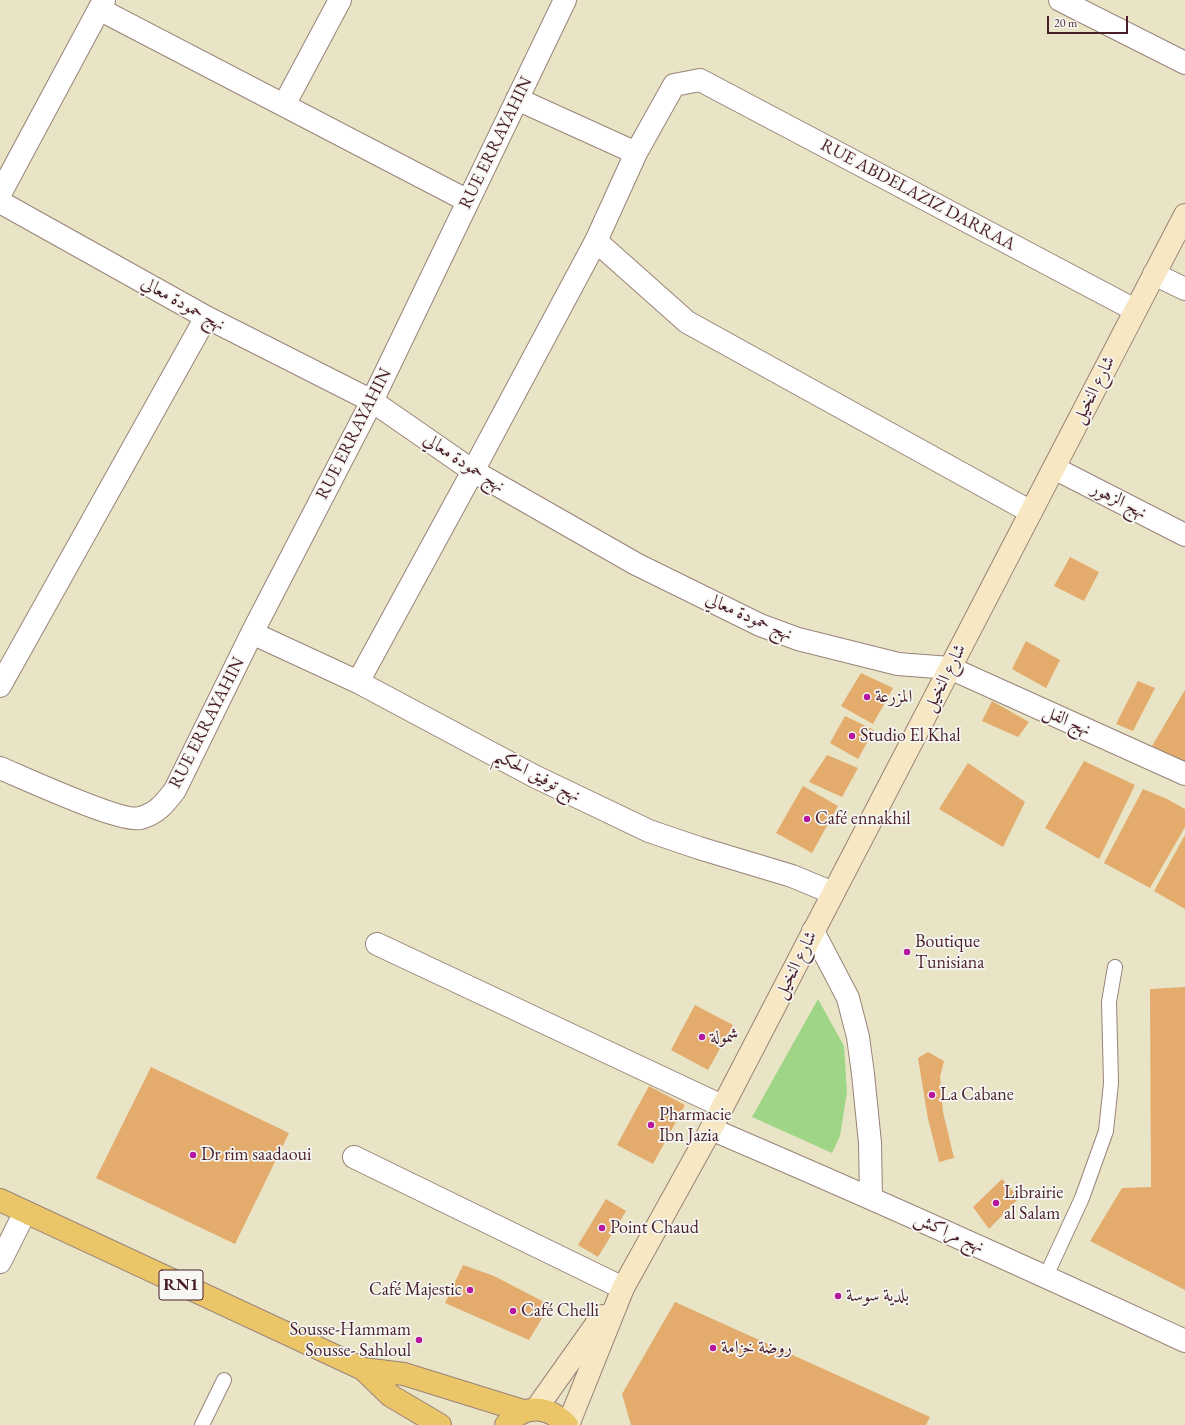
<!DOCTYPE html>
<meta charset="utf-8">
<style>
body{margin:0}
#map{position:relative;width:1185px;height:1425px;overflow:hidden;background:#e9e4c6;font-family:"EB Garamond",serif}
canvas{display:block}
.scale{position:absolute;left:1047px;top:16px;width:81px;height:18px;box-sizing:border-box;border:2px solid #4a1f2b;border-top:0;padding-left:5px;font-size:12px;line-height:14px;white-space:nowrap;color:#4a1f2b;-webkit-text-stroke:3px #f6f6f2;paint-order:stroke}
</style>
<div id="map">
<canvas width="1185" height="1425"></canvas>
<div class="scale">20 m</div>
</div>
<script>
const g = document.querySelector('canvas').getContext('2d');
g.lineJoin = 'round';
function paint(path, color) { g.fillStyle = color; g.fill(path, 'evenodd'); }
function stroke(path, color, width, dash) { g.strokeStyle = color; g.lineWidth = width; g.lineCap = dash ? 'butt' : 'round'; g.setLineDash(dash || []); g.stroke(path); }
function label(font, color, halo, rows, align = 'center') {
  g.font = font + ' "EB Garamond",Amiri,serif'; g.lineWidth = 3.5; g.setLineDash([]); g.textBaseline = 'middle'; g.strokeStyle = halo; g.fillStyle = color; for (const [text, x, y, turn = 0] of rows) {
    g.save(); g.translate(x, y); g.rotate((+turn || 0) * Math.PI / 180); g.textAlign = isNaN(turn) ? turn : align; if (halo) g.strokeText(text, 0, 0); g.fillText(text, 0, 0); g.restore();
  }
}
paint(new Path2D(`
 M 818,999 L 844,1046 L 847,1092 L 840,1136 L 832,1153 L 752,1117 Z`), '#9fd586');
paint(new Path2D(`
 M 1070,557 L 1099,572 L 1084,601 L 1054,586 Z
 M 1026,641 L 1060,660 L 1046,688 L 1012,669 Z
 M 861,673 L 893,688 L 873,724 L 841,706 Z
 M 1138,681 L 1155,688 L 1133,731 L 1116,724 Z
 M 1185,690 L 1185,762 L 1152,746 Z
 M 992,701 L 1029,722 L 1018,737 L 982,721 Z
 M 845,716 L 874,730 L 858,759 L 830,743 Z
 M 827,755 L 858,768 L 842,797 L 809,782 Z
 M 1084,761 L 1135,785 L 1099,859 L 1045,828 Z
 M 968,763 L 1025,802 L 1003,847 L 939,809 Z
 M 803,786 L 838,806 L 812,853 L 776,833 Z
 M 1143,789 L 1167,799 L 1185,809 L 1185,827 L 1150,888 L 1104,863 Z
 M 1185,835 L 1185,909 L 1154,891 Z
 M 1185,987 L 1185,1290 L 1090,1241 L 1122,1188 L 1151,1187 L 1150,989 Z
 M 695,1005 L 733,1025 L 708,1070 L 671,1050 Z
 M 928,1052 L 944,1061 L 940,1077 L 943,1112 L 954,1158 L 939,1162 L 928,1119 L 918,1058 Z
 M 151,1067 L 289,1133 L 235,1244 L 96,1178 Z
 M 649,1086 L 685,1105 L 653,1164 L 617,1145 Z
 M 1002,1179 L 1019,1198 L 989,1229 L 973,1207 Z
 M 606,1199 L 626,1211 L 598,1257 L 578,1245 Z
 M 463,1265 L 494,1276 L 550,1305 L 529,1340 L 445,1303 Z
 M 675,1302 L 930,1417 L 926,1425 L 631,1425 L 622,1394 Z`), '#e3ac6c');
const lane = new Path2D(`
 M 1046,1276 L 1082,1198 L 1106,1131 L 1111,1083 L 1109,1002 L 1115,967
 M 202,1425 L 224,1380`);
const street = new Path2D(`
 M 1060,0 L 1185,63
 M 99,9 L 468,201
 M 517,99 L 636,153
 M 284,105 L 340,0
 M 0,194 L 104,0
 M 0,202 L 206,317 L 372,401 L 473,471 L 636,564 L 760,625 L 798,639 L 898,664 L 950,668 L 1185,774
 M 596,241 L 687,322 L 1031,512
 M 1154,274 L 1185,289
 M 1054,468 L 1185,535
 M 252,633 L 358,682 L 534,776 L 649,831 L 699,848 L 792,876 L 833,893
 M 358,682 L 473,471 L 596,241 L 636,153 L 674,85 L 700,80 L 1135,310
 M 0,686 L 206,317
 M 0,768 C 24,778 121,823 140,818 C 157,814 165,803 175,790 L 252,633 L 372,401 L 565,0
 M 813,931 L 848,998 L 858,1037 L 863,1074 L 870,1143 L 871,1198
 M 377,944 L 722,1106
 M 711,1129 C 870,1197 1028,1268 1185,1341
 M 354,1157 L 623,1288
 M 0,1262 L 25,1212`);
const secondary = new Path2D(`
 M 536,1409 L 602,1316
 M 568,1425 L 623,1288 L 711,1129 L 1185,215`);
const primary = new Path2D(`
 M 0,1200 L 363,1369 L 404,1374 L 523,1411
 M 363,1369 L 391,1396 L 440,1425
 M 506,1425 C 525,1404 548,1405 567,1425`);
stroke(lane, '#9a8278', 16);
stroke(street, '#9a8278', 24);
stroke(secondary, '#9a8278', 24);
stroke(primary, '#9a8278', 24);
stroke(lane, '#fff', 14);
stroke(street, '#fff', 22);
stroke(secondary, '#f7e8c3', 22);
stroke(primary, '#eac669', 22);
for (const [x, y, r, color] of [
 [867,697,4,"#b5179e"],
 [852,736,4,"#b5179e"],
 [807,819,4,"#b5179e"],
 [907,952,4,"#b5179e"],
 [702,1037,4,"#b5179e"],
 [932,1095,4,"#b5179e"],
 [651,1125,4,"#b5179e"],
 [193,1155,4,"#b5179e"],
 [996,1203,4,"#b5179e"],
 [602,1228,4,"#b5179e"],
 [470,1290,4,"#b5179e"],
 [838,1296,4,"#b5179e"],
 [513,1311,4,"#b5179e"],
 [419,1340,4,"#b5179e"],
 [713,1348,4,"#b5179e"]
]) { const dot = new Path2D(); dot.arc(x, y, r, 0, 2 * Math.PI); g.fillStyle = color; g.fill(dot); stroke(dot, '#f6f6f2', 1.5); }
for (const [x, y, w] of [
 [181,1285,44]
]) { const box = new Path2D(); box.roundRect(x - w / 2, y - 15, w, 30, 3); g.fillStyle = '#f6f6f2'; g.fill(box); stroke(box, '#4a1f2b', 1); }
label('bold 17px', '#4a1f2b', null, [
 ["RN1",181,1285]
]);
label('18px', '#4a1f2b', '#f6f6f2', [
 ["RUE ERRAYAHIN",496,143,-64],
 ["RUE ABDELAZIZ DARRAA",918,195,28],
 ["نهج حمودة معالي",183,304,29],
 ["شارع النخيل",1094,390,-63],
 ["RUE ERRAYAHIN",354,434,-63],
 ["نهج حمودة معالي",464,463,33],
 ["نهج الزهور",1119,501,27],
 ["نهج حمودة معالي",749,617,24],
 ["شارع النخيل",945,678,-63],
 ["نهج الفل",1067,721,24],
 ["RUE ERRAYAHIN",207,723,-63],
 ["نهج توفيق الحكيم",537,776,27],
 ["شارع النخيل",796,965,-63],
 ["نهج مراكش",949,1233,24]
]);
label('18px', '#4a1f2b', '#f6f6f2', [
 ["المزرعة",875,697],
 ["Studio El Khal",860,736],
 ["Café ennakhil",815,819],
 ["Boutique",915,942],
 ["Tunisiana",915,963],
 ["شمولة",710,1037],
 ["La Cabane",940,1095],
 ["Pharmacie",659,1115],
 ["Ibn Jazia",659,1136],
 ["Dr rim saadaoui",201,1155],
 ["Librairie",1004,1193],
 ["al Salam",1004,1214],
 ["Point Chaud",610,1228],
 ["Café Majestic",462,1290,"right"],
 ["بلدية سوسة",846,1296],
 ["Café Chelli",521,1311],
 ["Sousse-Hammam",411,1330,"right"],
 ["Sousse- Sahloul",411,1351,"right"],
 ["روضة خزامة",721,1348]
], 'left');
</script>
